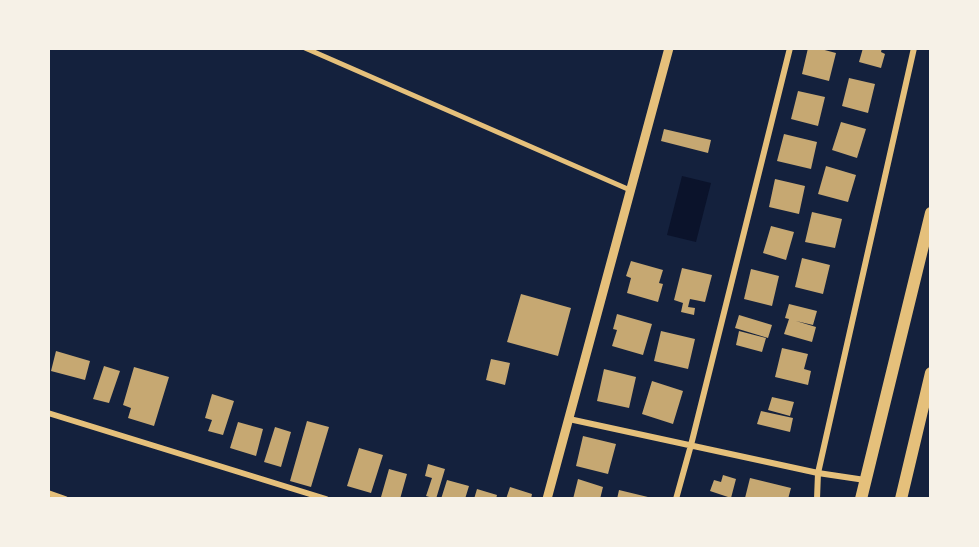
<!DOCTYPE html>
<style>
body{margin:0}
#map{position:relative;width:979px;height:547px;overflow:hidden;background:#14213d;font-family:Manrope,sans-serif}
canvas{display:block}
.frame{position:absolute;inset:0;border:50px solid #f6f1e7;pointer-events:none}
</style>
<div id="map">
<canvas width="979" height="547"></canvas>
<div class="frame"></div>
</div>
<script>
const g = document.querySelector('canvas').getContext('2d');
g.lineJoin = 'round';
function paint(path, color) { g.fillStyle = color; g.fill(path, 'evenodd'); }
function stroke(path, color, width, dash) { g.strokeStyle = color; g.lineWidth = width; g.lineCap = dash ? 'butt' : 'round'; g.setLineDash(dash || []); g.stroke(path); }
paint(new Path2D(`
 M 682,176 L 711,183 L 696,242 L 667,235 Z`), '#0b132b');
paint(new Path2D(`
 M 808,48 L 817,48 L 836,53 L 829,81 L 802,74 Z
 M 863,48 L 882,48 L 881,52 L 885,54 L 881,68 L 859,62 Z
 M 849,78 L 875,84 L 868,113 L 842,106 Z
 M 798,91 L 825,97 L 818,126 L 791,119 Z
 M 841,122 L 866,129 L 857,158 L 832,150 Z
 M 664,129 L 711,140 L 708,153 L 661,141 Z
 M 784,134 L 817,142 L 811,169 L 777,161 Z
 M 826,166 L 856,175 L 848,202 L 818,194 Z
 M 775,179 L 805,186 L 799,214 L 769,207 Z
 M 812,212 L 842,219 L 835,248 L 805,242 Z
 M 771,226 L 794,232 L 786,260 L 763,253 Z
 M 802,258 L 830,265 L 823,294 L 795,287 Z
 M 631,261 L 663,270 L 659,283 L 663,284 L 658,302 L 627,293 L 631,278 L 626,276 Z
 M 682,268 L 712,275 L 705,302 L 690,299 L 688,307 L 695,308 L 694,315 L 681,312 L 683,303 L 674,300 Z
 M 751,269 L 779,276 L 772,306 L 744,299 Z
 M 521,294 L 571,308 L 558,356 L 507,342 Z
 M 789,304 L 817,311 L 813,325 L 796,321 L 816,327 L 812,342 L 784,334 L 789,319 L 785,318 Z
 M 617,314 L 652,324 L 643,355 L 612,346 L 617,330 L 613,329 Z
 M 739,315 L 772,325 L 768,338 L 735,328 Z
 M 661,331 L 695,339 L 688,369 L 654,361 Z
 M 739,331 L 766,338 L 762,352 L 736,345 Z
 M 782,348 L 808,354 L 804,369 L 811,371 L 808,385 L 775,377 Z
 M 56,351 L 90,361 L 85,380 L 51,371 Z
 M 491,359 L 510,363 L 505,385 L 486,380 Z
 M 104,366 L 120,371 L 109,403 L 93,399 Z
 M 134,367 L 169,377 L 154,426 L 128,418 L 131,408 L 123,405 Z
 M 604,369 L 636,377 L 629,408 L 597,401 Z
 M 652,381 L 683,391 L 673,424 L 642,414 Z
 M 212,394 L 234,401 L 223,435 L 208,431 L 212,420 L 205,418 Z
 M 772,397 L 794,402 L 790,416 L 768,410 Z
 M 761,411 L 793,418 L 790,432 L 757,424 Z
 M 307,421 L 329,427 L 311,487 L 290,481 Z
 M 238,422 L 263,429 L 256,456 L 230,448 Z
 M 275,427 L 291,432 L 281,467 L 264,462 Z
 M 583,436 L 616,444 L 608,474 L 576,466 Z
 M 359,448 L 383,455 L 371,493 L 347,486 Z
 M 428,464 L 445,469 L 436,499 L 426,496 L 432,478 L 425,476 Z
 M 389,469 L 407,474 L 400,499 L 386,499 L 381,497 Z
 M 723,475 L 736,479 L 731,498 L 710,491 L 714,480 L 721,482 Z
 M 750,478 L 791,488 L 788,499 L 745,498 Z
 M 578,479 L 603,487 L 600,499 L 573,499 Z
 M 447,480 L 469,486 L 465,499 L 441,499 Z
 M 510,487 L 532,494 L 531,499 L 506,499 Z
 M 477,489 L 497,495 L 496,499 L 474,499 Z
 M 619,490 L 652,498 L 652,499 L 617,499 Z`), '#c6a872');
stroke(new Path2D(`
 M 305,48 L 630,190`), '#e5c07b', 5);
stroke(new Path2D(`
 M 48,413 L 326,499
 M 569,419 L 818,473 L 865,480
 M 48,493 L 65,499
 M 676,499 L 691,445 L 790,48
 M 817,499 L 818,473 L 914,48`), '#e5c07b', 6);
stroke(new Path2D(`
 M 547,499 L 669,48`), '#e5c07b', 9);
stroke(new Path2D(`
 M 861,499 L 931,213
 M 901,499 L 931,373`), '#e5c07b', 12);
</script>
